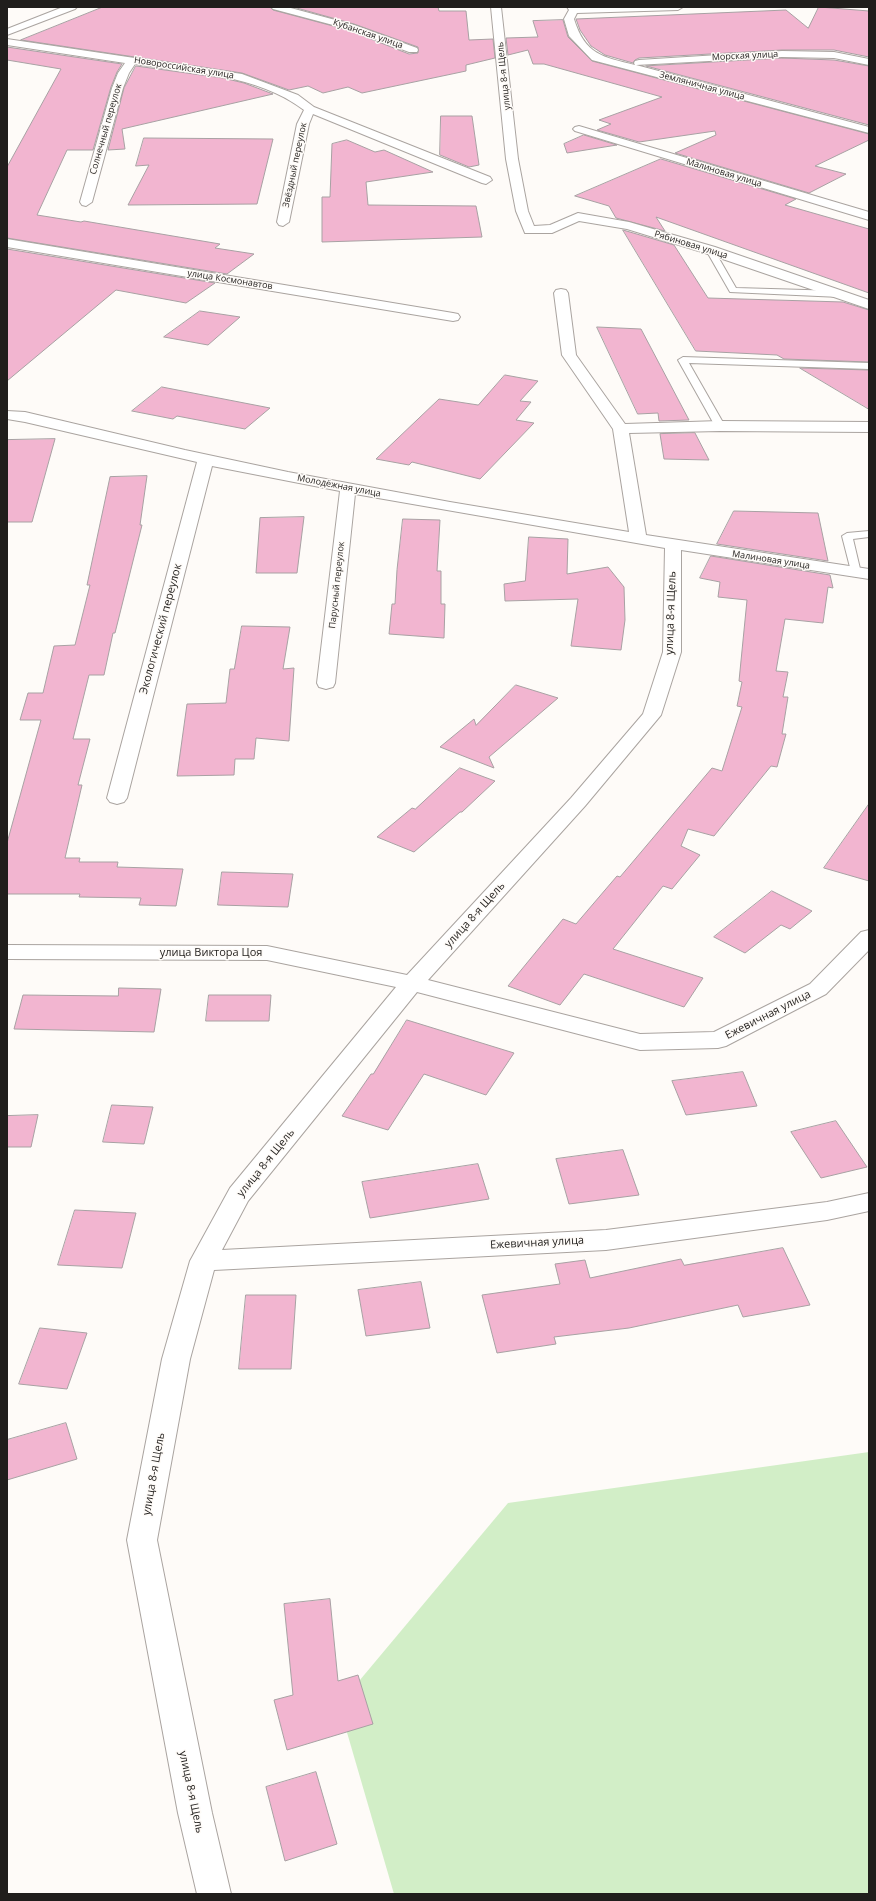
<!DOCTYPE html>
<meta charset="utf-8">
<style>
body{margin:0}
#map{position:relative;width:876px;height:1901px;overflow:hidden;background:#fefbf8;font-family:"Open Sans",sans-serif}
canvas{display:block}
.frame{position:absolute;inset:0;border:8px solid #201e1c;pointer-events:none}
</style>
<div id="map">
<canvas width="876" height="1901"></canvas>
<div class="frame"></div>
</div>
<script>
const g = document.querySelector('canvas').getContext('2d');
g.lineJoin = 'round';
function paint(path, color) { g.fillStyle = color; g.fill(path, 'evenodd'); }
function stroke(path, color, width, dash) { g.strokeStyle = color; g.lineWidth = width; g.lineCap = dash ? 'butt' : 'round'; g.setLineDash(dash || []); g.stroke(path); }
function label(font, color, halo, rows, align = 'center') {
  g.font = font + ' "Open Sans",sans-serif'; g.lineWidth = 3; g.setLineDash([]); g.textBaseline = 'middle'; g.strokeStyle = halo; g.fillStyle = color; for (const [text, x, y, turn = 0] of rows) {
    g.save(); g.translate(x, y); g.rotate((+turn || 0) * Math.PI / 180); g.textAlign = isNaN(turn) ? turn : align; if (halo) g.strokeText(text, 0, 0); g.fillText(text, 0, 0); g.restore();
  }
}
paint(new Path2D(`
 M 869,1452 L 869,1894 L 394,1894 L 339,1705 L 508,1503 Z`), '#d2eec7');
const building = new Path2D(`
 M 103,7 L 270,7 L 273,10 L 348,30 L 409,54 L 418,53 L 418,47 L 354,24 L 293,7 L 438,7 L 439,11 L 466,11 L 469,40 L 493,39 L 495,58 L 466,65 L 466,71 L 362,93 L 348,87 L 323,93 L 308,86 L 289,90 L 242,73 L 21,40 Z
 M 819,7 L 869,11 L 869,57 L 834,50 L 782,50 L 639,58 L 635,60 L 633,63 L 605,55 L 591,46 L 580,30 L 576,19 L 786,10 L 808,28 Z
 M 563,20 L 568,37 L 592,61 L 869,134 L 869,140 L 815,166 L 846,174 L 809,193 L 675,153 L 716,135 L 715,131 L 639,142 L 597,130 L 611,124 L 599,120 L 662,97 L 544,64 L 533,64 L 528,50 L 508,55 L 506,38 L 538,37 L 533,21 Z
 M 7,47 L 122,64 L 117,72 L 111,87 L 93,150 L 67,150 L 37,215 L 81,222 L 84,221 L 220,244 L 215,248 L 254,254 L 227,274 L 7,238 L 7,167 L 61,69 L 7,60 Z
 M 782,58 L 834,60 L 869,66 L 869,125 L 646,66 Z
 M 136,66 L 223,78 L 244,83 L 273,94 L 122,129 L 125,149 L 108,150 L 124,88 Z
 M 441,116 L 472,116 L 479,165 L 469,167 L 440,155 Z
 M 584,135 L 617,145 L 567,153 L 564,144 Z
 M 144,138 L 273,139 L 257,204 L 128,205 L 149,165 L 136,166 Z
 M 347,140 L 375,152 L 384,150 L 433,172 L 366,182 L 368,205 L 476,206 L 482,237 L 322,242 L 322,197 L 330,197 L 332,144 Z
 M 661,159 L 796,199 L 785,205 L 869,229 L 869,293 L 656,217 L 665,231 L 616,218 L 609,206 L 575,196 Z
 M 623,230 L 674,245 L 708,298 L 843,302 L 869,310 L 869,362 L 784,359 L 777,355 L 696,351 Z
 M 7,249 L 215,283 L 186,303 L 116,290 L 7,381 Z
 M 200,311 L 240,317 L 208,345 L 164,337 Z
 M 597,327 L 641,329 L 689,420 L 659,421 L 658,413 L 638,414 Z
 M 800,368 L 869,370 L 869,409 Z
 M 505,375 L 538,381 L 520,401 L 531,402 L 516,420 L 534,423 L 480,479 L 412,462 L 409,465 L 376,459 L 439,399 L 478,405 Z
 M 162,387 L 270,408 L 245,429 L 177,416 L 173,419 L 132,411 Z
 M 695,433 L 709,460 L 664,459 L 660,434 Z
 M 55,439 L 32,522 L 7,522 L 7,440 Z
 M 147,476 L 140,525 L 142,525 L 115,633 L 113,633 L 104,675 L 89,675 L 73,739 L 90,739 L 78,785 L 82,785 L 65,858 L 80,858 L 79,862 L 118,862 L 117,867 L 183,869 L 176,906 L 139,905 L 141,898 L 79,897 L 80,894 L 7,894 L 7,843 L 41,720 L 20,720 L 28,693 L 43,693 L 54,646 L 75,645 L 90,585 L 87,585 L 110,477 Z
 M 734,511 L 818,513 L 828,561 L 717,544 Z
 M 304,517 L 297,573 L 256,573 L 260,518 Z
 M 403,519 L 440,520 L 437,571 L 441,571 L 441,604 L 445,604 L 444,638 L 389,634 L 392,604 L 395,604 L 397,570 Z
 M 529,537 L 568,539 L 567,574 L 608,567 L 624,587 L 625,620 L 621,650 L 571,646 L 578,599 L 505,601 L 504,584 L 525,581 Z
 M 711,556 L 830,575 L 833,588 L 828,587 L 823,623 L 785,619 L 776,671 L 788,672 L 783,697 L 788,697 L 782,734 L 786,734 L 777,767 L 771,766 L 714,836 L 688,829 L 681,846 L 700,855 L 672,889 L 663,886 L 613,949 L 703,978 L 684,1007 L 584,974 L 560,1005 L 508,986 L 563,919 L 576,924 L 617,876 L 620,877 L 712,768 L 722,771 L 742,707 L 737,706 L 742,682 L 739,681 L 747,600 L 718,597 L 720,582 L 700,578 Z
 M 242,626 L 290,627 L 283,669 L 294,668 L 289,741 L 256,738 L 254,759 L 235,759 L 234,775 L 177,776 L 187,704 L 226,703 L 230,669 L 234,669 Z
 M 516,685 L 558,698 L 489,757 L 494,768 L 440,747 L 474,719 L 476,725 Z
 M 460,768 L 495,781 L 462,812 L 460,812 L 414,852 L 377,837 L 412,808 L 415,809 Z
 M 869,804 L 869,881 L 824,868 Z
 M 222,872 L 293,874 L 288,907 L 218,905 Z
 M 772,891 L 812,911 L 790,929 L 781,925 L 745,953 L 714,937 Z
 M 119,988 L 161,989 L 154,1032 L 14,1029 L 23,995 L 118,996 Z
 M 209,995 L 271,995 L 269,1021 L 206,1021 Z
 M 407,1020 L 514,1053 L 486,1095 L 424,1074 L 388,1130 L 342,1116 L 371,1074 L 373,1074 Z
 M 743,1072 L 757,1106 L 686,1115 L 672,1081 Z
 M 112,1105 L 153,1107 L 144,1144 L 103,1142 Z
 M 38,1115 L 31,1147 L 7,1147 L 7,1116 Z
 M 836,1121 L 867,1167 L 821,1178 L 791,1132 Z
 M 623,1150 L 639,1195 L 569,1204 L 556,1159 Z
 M 478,1164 L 489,1199 L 370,1218 L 362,1182 Z
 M 75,1210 L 136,1213 L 122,1268 L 58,1265 Z
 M 783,1248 L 810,1305 L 743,1317 L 738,1305 L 629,1328 L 554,1337 L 556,1344 L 497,1353 L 482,1295 L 560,1284 L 555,1264 L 585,1260 L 590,1278 L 681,1259 L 684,1265 Z
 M 421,1282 L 430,1328 L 366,1336 L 358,1290 Z
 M 246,1295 L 296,1295 L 291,1369 L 239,1369 Z
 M 40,1328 L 87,1333 L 67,1389 L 19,1384 Z
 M 66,1423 L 77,1459 L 7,1480 L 7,1440 Z
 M 330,1599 L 338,1681 L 358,1675 L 373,1724 L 287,1750 L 274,1700 L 293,1695 L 284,1604 Z
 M 316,1772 L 337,1844 L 285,1861 L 266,1787 Z`);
paint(building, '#f2b5d0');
stroke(building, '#a8a1a3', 1);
const service = new Path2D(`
 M 707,248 L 713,248 L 736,288 L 840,291 L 844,294 L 840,297 L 730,292 L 706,250 Z
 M 683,357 L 869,363 L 869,369 L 689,363 L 725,426 L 720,429 L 715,426 L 678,360 Z
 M 869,531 L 869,537 L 853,539 L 861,573 L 860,575 L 852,575 L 842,536 L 847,533 Z`);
const minor = new Path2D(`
 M 271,7 L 287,7 L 354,25 L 417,48 L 418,50 L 417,52 L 409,52 L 348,29 L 273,9 Z
 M 491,7 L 501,7 L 518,159 L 528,211 L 534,226 L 550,225 L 578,213 L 629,222 L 715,247 L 869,300 L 869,309 L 705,253 L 627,229 L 579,221 L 552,233 L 525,233 L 516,211 L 506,159 Z
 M 567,7 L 683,7 L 678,10 L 577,13 L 574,19 C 585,55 603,57 635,65 L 634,63 L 635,61 L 639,60 L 782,51 L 834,52 L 869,59 L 869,65 L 834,58 L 782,57 L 636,65 L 869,127 L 869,133 L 592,60 L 569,36 L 564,19 L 569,10 Z
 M 7,39 L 242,74 L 298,95 L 314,107 L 490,177 L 492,180 L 486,184 L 482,183 L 313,114 L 309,124 L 289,222 L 283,226 L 279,225 L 277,222 L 297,124 L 304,110 C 257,74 192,73 135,64 L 129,73 L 123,88 L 92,202 L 86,206 L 82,205 L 80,202 L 112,88 L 118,73 L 125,63 L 7,45 Z
 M 579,126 L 869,212 L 869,220 L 575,131 L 573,129 L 575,127 Z
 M 7,239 L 453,313 L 458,314 L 460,317 L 458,320 L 453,321 L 7,247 Z
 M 561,289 L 566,290 L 568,293 L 576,355 L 625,424 L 720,421 L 869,422 L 869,432 L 720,431 L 629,433 L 646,535 L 869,569 L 869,579 L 681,550 L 681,652 L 661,715 L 585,806 L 428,980 L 640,1034 L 714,1032 L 810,984 L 861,932 L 869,930 L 869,950 L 826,994 L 726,1046 L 718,1048 L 640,1050 L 417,992 L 248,1201 L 222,1250 L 606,1230 L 827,1202 L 869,1193 L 869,1211 L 827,1220 L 606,1250 L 214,1270 L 190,1359 L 157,1540 L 212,1813 L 231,1894 L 197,1894 L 178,1813 L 127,1540 L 162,1359 L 190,1261 L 230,1188 L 396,987 L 267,960 L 7,959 L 7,945 L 267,946 L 407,975 L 571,798 L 643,714 L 663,652 L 665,548 L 355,494 L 335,683 L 333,687 L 326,689 L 319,687 L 317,683 L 340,491 L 212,466 L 127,798 L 124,802 L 117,804 L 110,802 L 107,798 L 197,462 L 25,422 L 7,419 L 7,411 L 25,412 L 185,450 L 288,472 L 450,502 L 629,532 L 613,429 L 562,355 L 554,293 L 556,290 Z`);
const tertiary = new Path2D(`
 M 63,7 L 77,7 L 75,9 L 7,35 L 7,29 Z`);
stroke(service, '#aaa4a0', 2);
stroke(minor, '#aaa4a0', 2);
stroke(tertiary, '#aaa4a0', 2);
paint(service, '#fff');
paint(minor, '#fff');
paint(tertiary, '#fff');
label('9px', '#201e1c', '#fefbf8', [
 ["Кубанская улица",368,34,19],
 ["Морская улица",745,56,-3],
 ["Новороссийская улица",184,68,9],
 ["улица 8-я Щель",504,76,-96],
 ["Земляничная улица",702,86,15],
 ["Солнечный переулок",106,129,-74],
 ["Звёздный переулок",295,165,-78],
 ["Малиновая улица",724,173,17],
 ["Рябиновая улица",691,245,17],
 ["улица Космонавтов",230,280,9],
 ["Молодёжная улица",339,486,11],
 ["Малиновая улица",771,560,9],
 ["Парусный переулок",337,585,-84]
]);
label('11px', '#201e1c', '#fefbf8', [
 ["улица 8-я Щель",671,613,-88],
 ["Экологический переулок",161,629,-75],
 ["улица 8-я Щель",475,915,-48],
 ["улица Виктора Цоя",211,953],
 ["Ежевичная улица",768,1015,-27],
 ["улица 8-я Щель",266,1163,-51],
 ["Ежевичная улица",537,1243,-3],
 ["улица 8-я Щель",154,1474,-80],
 ["улица 8-я Щель",191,1792,78]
]);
</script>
